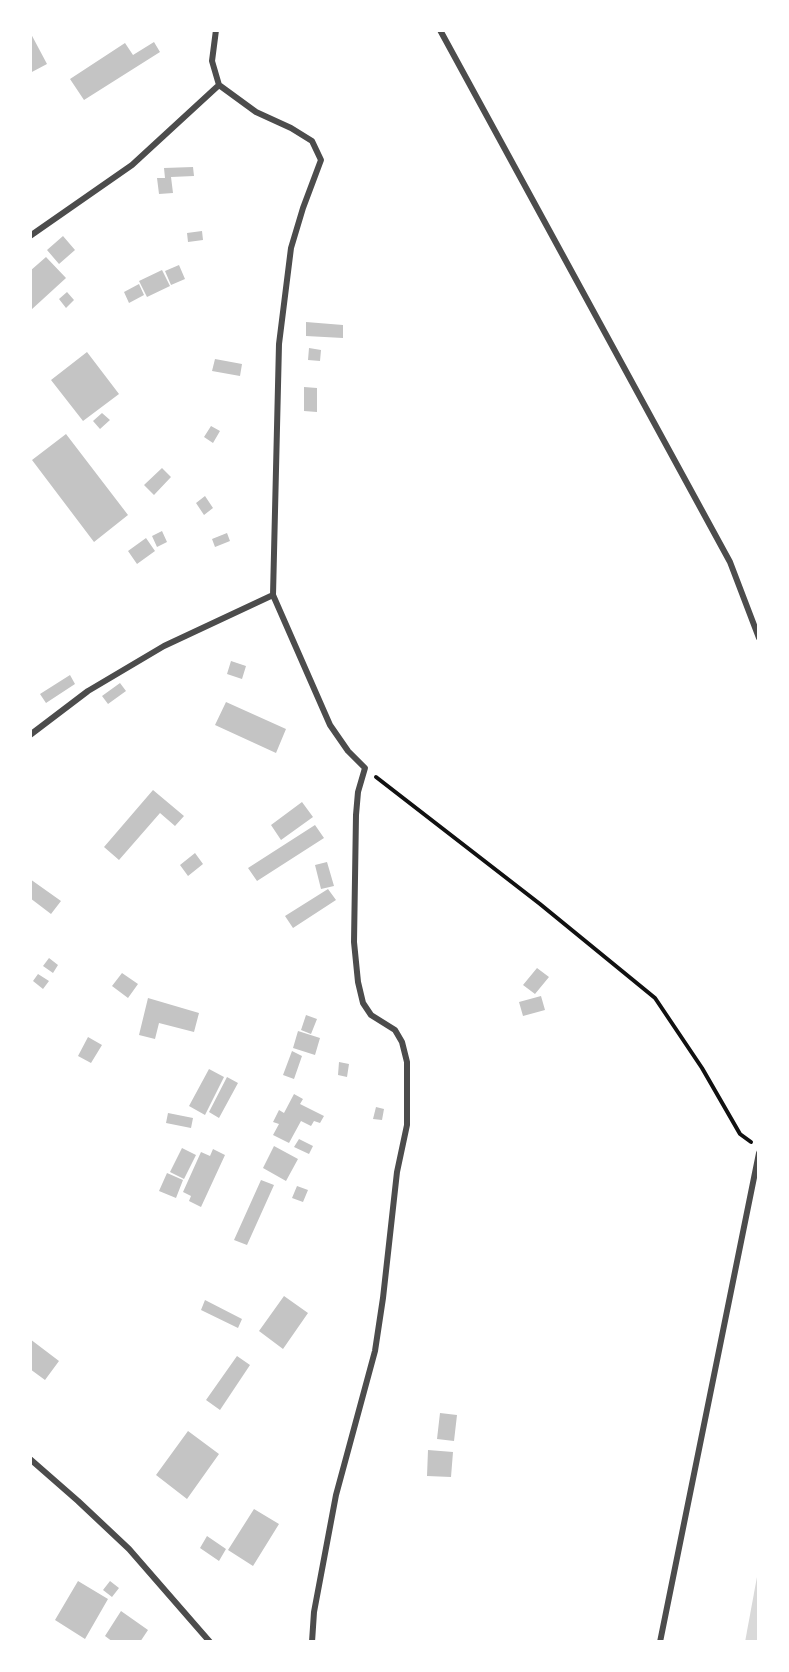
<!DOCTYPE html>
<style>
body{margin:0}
#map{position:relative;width:789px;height:1672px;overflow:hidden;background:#fff;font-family:Barlow,sans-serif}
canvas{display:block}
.frame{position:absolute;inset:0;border:32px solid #fff;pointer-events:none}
</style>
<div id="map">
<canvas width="789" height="1672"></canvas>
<div class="frame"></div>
</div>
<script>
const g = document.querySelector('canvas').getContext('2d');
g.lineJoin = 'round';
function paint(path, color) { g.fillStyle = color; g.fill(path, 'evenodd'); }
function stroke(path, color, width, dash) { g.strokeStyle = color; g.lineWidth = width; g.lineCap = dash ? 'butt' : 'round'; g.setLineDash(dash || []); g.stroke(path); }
paint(new Path2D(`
 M 759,1566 L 759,1642 L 745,1642 Z`), '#d9d9d9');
paint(new Path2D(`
 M 30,32 L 47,64 L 30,73 Z
 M 154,42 L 160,52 L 84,100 L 70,79 L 125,43 L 133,55 Z
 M 193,167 L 194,176 L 171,177 L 173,193 L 159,194 L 157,178 L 165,178 L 164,168 Z
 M 202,231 L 203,240 L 188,242 L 187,233 Z
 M 63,236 L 75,250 L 59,264 L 47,250 Z
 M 46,257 L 66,278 L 31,310 L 30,271 Z
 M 179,265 L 185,279 L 171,285 L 165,271 Z
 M 162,270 L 170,286 L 147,297 L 139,281 Z
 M 139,284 L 144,295 L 129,303 L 124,292 Z
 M 67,292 L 74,300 L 66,308 L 59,299 Z
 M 306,322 L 343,325 L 343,338 L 306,336 Z
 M 309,348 L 321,350 L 320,361 L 308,360 Z
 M 87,352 L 119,394 L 83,421 L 51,380 Z
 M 215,359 L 242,364 L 240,376 L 212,371 Z
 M 304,387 L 317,388 L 317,412 L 304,411 Z
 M 102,413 L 110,420 L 100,429 L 93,421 Z
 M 211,426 L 220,431 L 213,443 L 204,437 Z
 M 66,434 L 128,515 L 94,542 L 32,460 Z
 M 162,468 L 171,477 L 154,495 L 144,485 Z
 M 205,496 L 213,508 L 204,515 L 196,503 Z
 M 162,531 L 167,542 L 157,547 L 152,536 Z
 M 227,533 L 230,541 L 215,547 L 212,539 Z
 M 146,538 L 155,551 L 137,564 L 128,551 Z
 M 231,661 L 246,666 L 242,679 L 227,674 Z
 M 70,675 L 75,684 L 46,703 L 40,694 Z
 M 120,683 L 126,691 L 108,704 L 102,696 Z
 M 226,702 L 286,729 L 276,753 L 215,725 Z
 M 153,790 L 184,816 L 175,826 L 160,813 L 119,860 L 104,847 Z
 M 302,802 L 313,817 L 281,840 L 271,825 Z
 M 315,825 L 324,838 L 257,881 L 248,868 Z
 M 195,853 L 203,864 L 188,876 L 180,865 Z
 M 327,862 L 334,886 L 321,889 L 315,865 Z
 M 30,879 L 61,901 L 51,914 L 30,898 Z
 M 328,889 L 336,900 L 293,928 L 285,916 Z
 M 49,958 L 58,965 L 53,973 L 43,966 Z
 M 537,968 L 549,977 L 535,994 L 523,985 Z
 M 122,973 L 138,984 L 128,998 L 112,986 Z
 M 38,974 L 49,981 L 43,989 L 33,981 Z
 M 541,996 L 545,1010 L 523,1016 L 519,1002 Z
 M 148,998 L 199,1013 L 194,1032 L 159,1023 L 155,1039 L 139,1035 Z
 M 306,1015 L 317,1019 L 311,1034 L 301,1030 Z
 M 298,1031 L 320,1038 L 315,1055 L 293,1048 Z
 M 88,1037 L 102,1045 L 91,1063 L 78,1056 Z
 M 292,1051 L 302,1056 L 294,1079 L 283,1075 Z
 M 339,1062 L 349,1064 L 347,1077 L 338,1075 Z
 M 209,1069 L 224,1077 L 205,1115 L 189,1106 Z
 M 227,1077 L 238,1083 L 219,1118 L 209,1112 Z
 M 294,1094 L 303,1099 L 300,1104 L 324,1116 L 320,1123 L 314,1121 L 311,1126 L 301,1121 L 289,1143 L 273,1135 L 279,1124 L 273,1122 L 279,1110 L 284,1113 Z
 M 376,1107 L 384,1109 L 382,1120 L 373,1119 Z
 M 168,1113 L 193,1118 L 191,1128 L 166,1123 Z
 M 299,1139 L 313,1146 L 309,1154 L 294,1147 Z
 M 274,1146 L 298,1159 L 286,1181 L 263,1168 Z
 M 182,1148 L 196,1155 L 184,1179 L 170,1172 Z
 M 213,1149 L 225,1155 L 201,1207 L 189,1201 L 191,1196 L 183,1192 L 201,1152 L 210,1156 Z
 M 167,1173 L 183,1180 L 176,1198 L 159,1191 Z
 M 261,1180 L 274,1185 L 247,1245 L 234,1240 Z
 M 297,1186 L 308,1190 L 303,1202 L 292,1198 Z
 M 284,1296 L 308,1313 L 283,1349 L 259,1331 Z
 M 205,1300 L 242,1319 L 238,1328 L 201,1310 Z
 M 30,1339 L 59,1361 L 45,1380 L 30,1369 Z
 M 237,1356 L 250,1365 L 220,1410 L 206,1400 Z
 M 440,1413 L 457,1415 L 454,1441 L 437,1439 Z
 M 188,1431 L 219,1454 L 187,1499 L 156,1475 Z
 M 428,1450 L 453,1452 L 451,1477 L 427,1476 Z
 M 254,1509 L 279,1524 L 253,1566 L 228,1550 Z
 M 207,1536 L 226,1549 L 219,1561 L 200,1548 Z
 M 78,1581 L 108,1599 L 85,1639 L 55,1620 Z
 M 110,1581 L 119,1588 L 112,1597 L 103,1590 Z
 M 121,1611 L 148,1630 L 140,1642 L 113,1642 L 105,1636 Z`), '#c4c4c4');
stroke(new Path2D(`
 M 376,777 L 540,904 L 655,998 L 702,1068 L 740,1134 L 751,1142`), '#111', 4);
stroke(new Path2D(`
 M 216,30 L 212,61 L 219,85 L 256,112 L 291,128 L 312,141 L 321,160 L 303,208 L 291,248 L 279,344 L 273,595 L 330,725 L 348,751 L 365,768 L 358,792 L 356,815 L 354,942 L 358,982 L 363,1003 L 371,1015 L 395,1030 L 402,1042 L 407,1062 L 407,1125 L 397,1172 L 383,1298 L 375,1351 L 336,1495 L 314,1612 L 312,1642
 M 440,30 L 730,562 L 759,638
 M 30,236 L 132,165 L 219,85
 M 30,735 L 88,691 L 164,646 L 273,595
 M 30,1459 L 78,1501 L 129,1549 L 210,1642
 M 660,1642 L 759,1153`), '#4c4c4c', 6);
</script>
